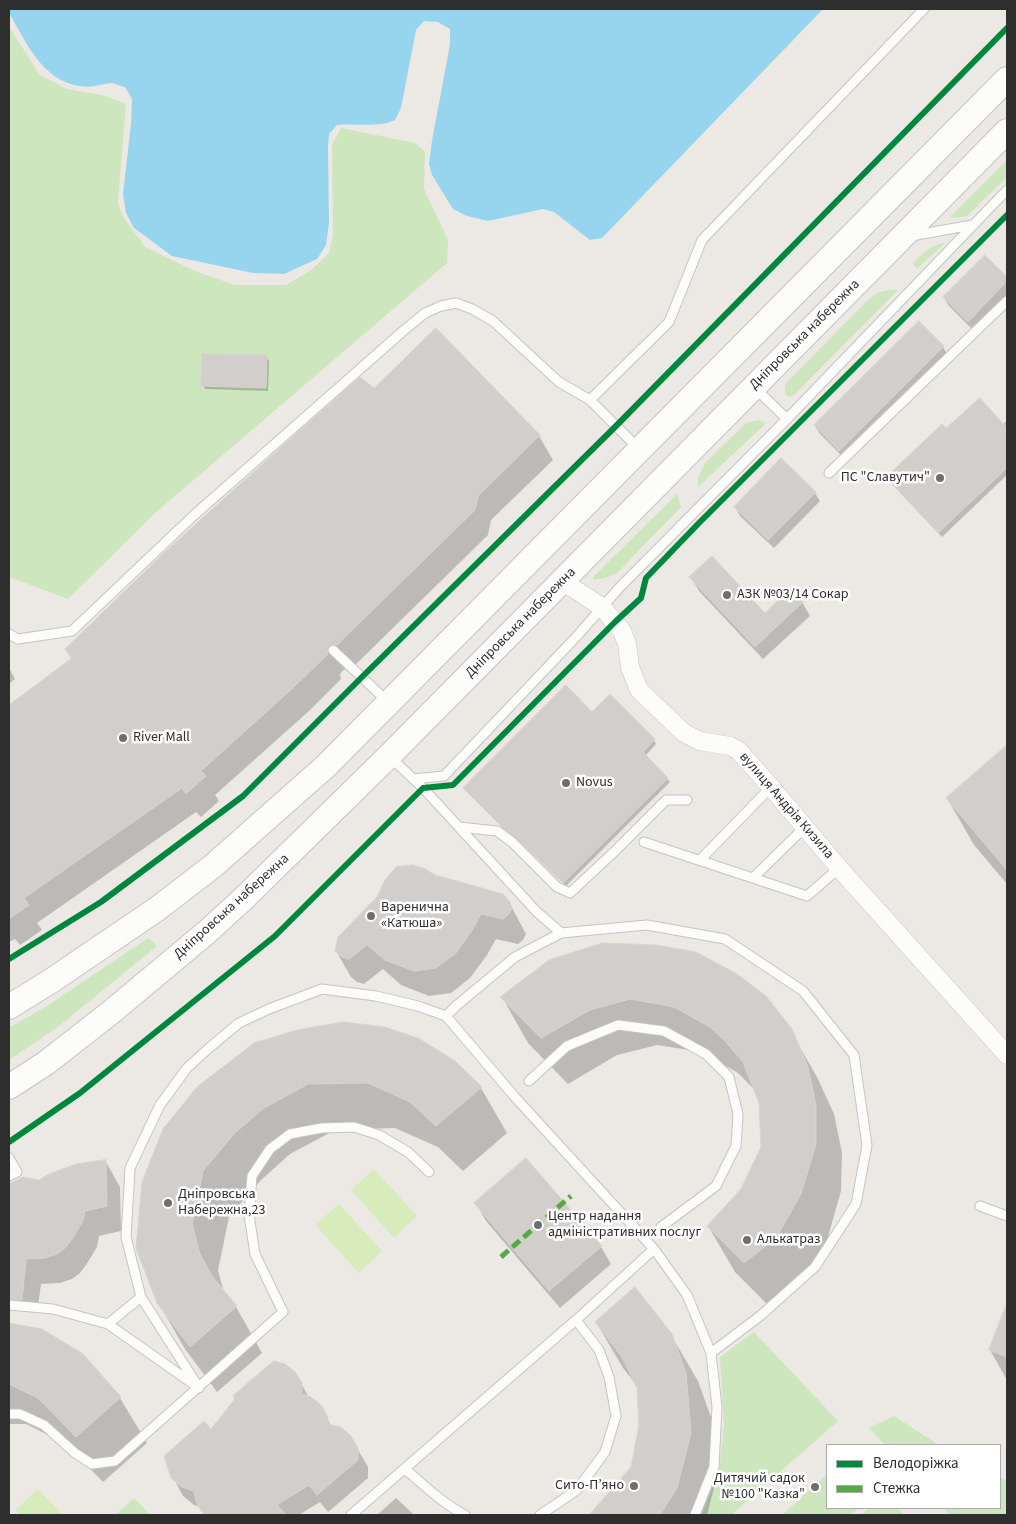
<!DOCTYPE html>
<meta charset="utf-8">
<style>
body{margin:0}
#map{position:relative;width:1016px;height:1524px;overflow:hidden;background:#ece8e4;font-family:"Source Sans 3",sans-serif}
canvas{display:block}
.frame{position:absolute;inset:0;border:10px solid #2e2e2e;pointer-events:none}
.legend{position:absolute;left:826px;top:1444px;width:175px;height:65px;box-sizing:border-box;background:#fff;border:1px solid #ababab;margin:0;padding:6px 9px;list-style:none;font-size:15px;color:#2e2e2e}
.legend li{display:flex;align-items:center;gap:10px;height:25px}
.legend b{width:25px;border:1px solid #ababab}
</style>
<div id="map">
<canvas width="1016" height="1524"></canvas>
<div class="frame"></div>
<ul class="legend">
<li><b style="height:6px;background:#00873e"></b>Велодоріжка</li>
<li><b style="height:6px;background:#54ab44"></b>Стежка</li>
</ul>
</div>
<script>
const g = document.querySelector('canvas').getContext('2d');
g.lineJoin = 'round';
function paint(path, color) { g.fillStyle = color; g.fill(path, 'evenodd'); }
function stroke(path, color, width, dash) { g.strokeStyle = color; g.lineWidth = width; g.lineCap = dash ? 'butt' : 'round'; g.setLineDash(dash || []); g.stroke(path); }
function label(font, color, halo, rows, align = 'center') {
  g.font = font + ' "Source Sans 3",sans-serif'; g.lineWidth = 5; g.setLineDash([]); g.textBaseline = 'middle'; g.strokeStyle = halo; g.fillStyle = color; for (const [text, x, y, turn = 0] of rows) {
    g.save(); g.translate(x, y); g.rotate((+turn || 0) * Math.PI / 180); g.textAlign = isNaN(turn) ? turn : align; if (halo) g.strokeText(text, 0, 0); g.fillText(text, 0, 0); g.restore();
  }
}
paint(new Path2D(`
 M 9,27 L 40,75 L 67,89 L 102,95 L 126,104 L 118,202 L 122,215 L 145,247 L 195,271 L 235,285 L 286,285 L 311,270 L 329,253 L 333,235 L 332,145 L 341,128 L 415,143 L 425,152 L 424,189 L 448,240 L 447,263 L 155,513 L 68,599 L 9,577 Z
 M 1007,160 L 1007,177 L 967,216 L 949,218 Z
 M 946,242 L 917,269 L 913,263 C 924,253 931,245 946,242 Z
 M 889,290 L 898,290 L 794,395 L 788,397 L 785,394 L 785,384 L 868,300 L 879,292 Z
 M 759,420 L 763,421 L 765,423 L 763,426 L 698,487 L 698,478 L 705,463 L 746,423 Z
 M 677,494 L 681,507 L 618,572 C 611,577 603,578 594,580 L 593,578 L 594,576 Z
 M 148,938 L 157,946 L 58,1027 L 9,1060 L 9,1028 L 50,1004 Z
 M 754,1332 L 838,1421 L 731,1515 L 702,1515 L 719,1471 L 724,1426 L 720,1357 Z
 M 894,1416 L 939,1445 L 885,1445 L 869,1428 Z
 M 827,1474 L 827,1508 L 859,1508 L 850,1515 L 782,1515 Z
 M 1000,1477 L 1007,1481 L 1007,1515 L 950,1515 L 943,1508 L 1000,1508 Z
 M 134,1498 L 150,1515 L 115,1515 Z
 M 869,1508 L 898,1508 L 905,1515 L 861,1515 Z`), '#cde6bd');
paint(new Path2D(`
 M 374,1169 L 417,1216 L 394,1238 L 351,1190 Z
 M 339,1204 L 382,1251 L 359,1273 L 315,1225 Z
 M 38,1489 L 63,1515 L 20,1515 L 15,1510 Z`), '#d8ebbb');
paint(new Path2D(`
 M 9,9 L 823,9 L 602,238 L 590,240 L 554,212 L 543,209 L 488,221 L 467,216 L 453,209 L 432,175 L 429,164 L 432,141 L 450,44 L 450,29 L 438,22 L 424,21 L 416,30 L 401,108 L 395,120 C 378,128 356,123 337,125 L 329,134 L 328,147 L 329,223 L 326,245 L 317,259 L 284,274 L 253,273 L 172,256 L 134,228 L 126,213 L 123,194 L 131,124 L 132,99 L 125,87 C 120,86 115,83 110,83 C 98,85 92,88 79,86 C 42,80 26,42 9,13 Z`), '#97d4ed');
paint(new Path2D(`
 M 985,257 L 1007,279 L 1007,295 L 973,330 L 949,306 L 944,298 Z
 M 919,322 L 943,347 L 948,356 L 845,459 L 820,434 L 815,426 Z
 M 266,357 L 269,361 L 268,391 L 205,389 L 203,385 Z
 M 374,390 L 539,436 L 553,460 L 491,520 L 488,535 L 351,669 L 349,668 L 343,670 L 340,674 L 341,679 L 309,711 L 215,795 L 219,801 L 201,817 L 196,812 L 37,923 L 42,930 L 20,945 L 15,939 L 9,942 L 9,707 L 72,660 L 66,649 Z
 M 1007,421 L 1007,475 L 942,537 L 890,482 L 888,478 L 946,430 L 1002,425 Z
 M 815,493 L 820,501 L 774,548 L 740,516 L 735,507 Z
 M 691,577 L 765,614 L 802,602 L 810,616 L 763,659 L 699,591 Z
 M 9,668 L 15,679 L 9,684 Z
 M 592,713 L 654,740 L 656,744 L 645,756 L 670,782 L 566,886 L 520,842 L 505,830 L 467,792 L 465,788 Z
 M 1007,747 L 1007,884 L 974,845 L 947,798 Z
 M 435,876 L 509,902 L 526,934 L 523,940 L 518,944 L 496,939 L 487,955 L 470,978 L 451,993 L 429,996 L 401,985 L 383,969 L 364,984 L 357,982 L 351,977 L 336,951 Z
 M 549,961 L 790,1030 L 817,1077 L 834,1114 L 842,1153 L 841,1191 L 827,1240 L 802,1284 L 771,1308 L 735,1272 L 708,1226 L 742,1190 L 762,1148 L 760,1102 L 756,1091 L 738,1073 L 702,1052 L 657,1045 L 617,1055 L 568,1084 L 528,1043 L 502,997 Z
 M 255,1044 L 481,1088 L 507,1133 L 463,1171 L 438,1147 L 395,1128 L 335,1130 L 290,1154 L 261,1180 L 229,1217 L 218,1270 L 224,1293 L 236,1307 L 262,1353 L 217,1392 L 185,1349 L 158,1302 L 137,1248 Z
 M 106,1162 L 120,1187 L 121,1231 L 99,1236 L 97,1247 L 86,1265 L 79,1274 L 72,1279 L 60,1283 L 41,1284 L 38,1306 L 9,1309 L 9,1187 L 11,1185 L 39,1181 Z
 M 476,1203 L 601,1247 L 611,1264 L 560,1308 L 486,1221 Z
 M 1007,1305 L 1007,1380 L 990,1350 Z
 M 596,1322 L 671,1335 L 698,1381 L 712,1420 L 716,1480 L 707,1515 L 590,1515 L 632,1468 L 640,1425 L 638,1387 L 623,1368 Z
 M 9,1324 L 41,1330 L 120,1398 L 147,1443 L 103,1482 L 66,1444 L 26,1424 L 9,1424 Z
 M 301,1383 L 309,1398 L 320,1406 L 332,1427 L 357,1448 L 368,1467 L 368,1478 L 328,1512 L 320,1502 L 299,1515 L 205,1515 L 200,1507 L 194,1505 L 183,1496 L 173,1477 L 211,1431 Z
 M 396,1498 L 414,1515 L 377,1515 Z`), '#0003');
const building = new Path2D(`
 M 985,255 L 1007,277 L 1007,281 L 968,322 L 943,297 Z
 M 919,321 L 944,346 L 839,451 L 814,425 Z
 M 436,328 L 540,435 L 478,496 L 475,510 L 337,645 L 334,644 L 329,645 L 327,649 L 328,654 L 295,686 L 201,771 L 206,776 L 186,794 L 182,788 L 24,898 L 29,905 L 9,919 L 9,705 L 72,658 L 65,649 L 167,550 L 288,441 L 360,377 L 374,388 Z
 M 202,354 L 267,355 L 266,388 L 201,386 Z
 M 980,398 L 1007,428 L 1007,468 L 938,533 L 886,477 L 942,424 L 946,428 Z
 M 781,458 L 816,492 L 768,540 L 734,507 Z
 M 712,556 L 765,613 L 791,588 L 803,602 L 755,647 L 689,577 Z
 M 566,685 L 592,712 L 610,694 L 655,739 L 643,752 L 668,778 L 563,883 L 516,838 L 501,826 L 463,788 Z
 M 1007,745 L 1007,870 L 946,798 Z
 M 413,865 L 425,869 L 435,875 L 503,894 L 510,902 L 512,908 L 508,915 L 503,919 L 481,914 L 473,929 L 456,953 L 436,968 L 414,971 L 385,960 L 367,945 L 349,959 L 342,957 L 335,951 L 338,937 L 377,897 L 385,880 L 396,867 Z
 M 603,943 L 656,945 L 696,952 L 737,974 L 766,996 L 792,1029 L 808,1067 L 816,1106 L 816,1144 L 801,1194 L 776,1238 L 744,1263 L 707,1226 L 741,1189 L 761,1147 L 759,1103 L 743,1062 L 723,1039 L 710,1027 L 674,1007 L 630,999 L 590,1010 L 541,1038 L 500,997 L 549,960 Z
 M 344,1022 L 385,1027 L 420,1039 L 455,1061 L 482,1087 L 436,1126 L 410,1102 L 368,1083 L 308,1084 L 264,1108 L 243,1126 L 234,1134 L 203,1171 L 192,1224 L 200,1254 L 212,1276 L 237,1306 L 190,1347 L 157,1303 L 136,1248 L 142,1182 L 163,1129 L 197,1087 L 254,1043 L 297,1030 Z
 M 526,1158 L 602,1246 L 549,1291 L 474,1203 Z
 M 106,1160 L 107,1206 L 85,1211 L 83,1221 L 72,1239 L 65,1248 L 57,1254 L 45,1258 L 26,1259 L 22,1300 L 9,1299 L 9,1184 L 23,1177 L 39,1180 L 49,1174 L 76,1164 Z
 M 635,1287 L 672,1334 L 686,1373 L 691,1433 L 677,1488 L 660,1515 L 589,1515 L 631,1467 L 639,1425 L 637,1388 L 622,1357 L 595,1322 Z
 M 1006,1306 L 1007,1306 L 1007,1357 L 989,1350 Z
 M 9,1323 L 42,1329 L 83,1354 L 121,1397 L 76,1437 L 38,1398 L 9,1384 Z
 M 274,1361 L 285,1364 L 295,1372 L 302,1383 L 302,1394 L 311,1397 L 321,1405 L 327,1415 L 329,1425 L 341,1427 L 351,1436 L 358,1448 L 358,1460 L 317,1495 L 309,1485 L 277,1505 L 286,1515 L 206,1515 L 201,1511 L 196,1501 L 194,1491 L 182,1487 L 171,1478 L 164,1456 L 204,1421 L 211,1429 L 235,1399 L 233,1396 Z`);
paint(building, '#d1cecb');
stroke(building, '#d7d4d0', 1);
const lane = new Path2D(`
 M 911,236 L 972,225
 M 754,387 L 787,419
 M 590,400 L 669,322 L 702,240 L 924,9
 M 829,473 L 1007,301
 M 9,634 L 18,639 L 72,631 L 192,517 L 402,332 L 425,313 L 441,306 L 456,303 L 472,309 L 493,321 L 559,382 L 590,400 L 639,449
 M 333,650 L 389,703
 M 389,756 L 423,788 L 536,911 L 561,933
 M 413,779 L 444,776 L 577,636 L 620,587 L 787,419 L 1007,190
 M 459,827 L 497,831 L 512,842 L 557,887 L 570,893 L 614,852 L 666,800 L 687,800
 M 644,842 L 807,896 L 839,868
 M 700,860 L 771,787
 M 753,878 L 805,827
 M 446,1016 L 456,1006 L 515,957 L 561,933 L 647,925 L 725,939 L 803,991 L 854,1055 L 867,1145 L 856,1204 L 815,1267 L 760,1316 L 711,1353
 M 529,1081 L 567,1046 L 618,1025 L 664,1031 L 706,1054 L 729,1077 L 738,1114 L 736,1146 L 716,1186 L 661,1227
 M 9,1158 L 17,1172 L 9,1176
 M 980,1206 L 1007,1216
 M 654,1249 L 687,1295 L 711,1353 L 717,1407 L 714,1467 L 695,1515
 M 9,1305 L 53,1309 L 108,1324 L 199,1388 L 141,1297 L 126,1237 L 130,1168 L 160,1105 L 187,1068 L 209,1048 L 239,1023 L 269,1009 L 322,989 L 376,996 L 418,1006 L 446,1016 L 514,1096 L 654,1249 L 576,1320 L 351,1515
 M 108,1324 L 141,1297
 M 9,1414 L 20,1414 L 44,1425 L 75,1453 L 92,1464 L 115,1461 L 283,1312 L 255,1254 L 249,1215 L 252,1176 L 270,1149 L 290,1134 L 322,1128 L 354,1127 L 379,1135 L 408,1152 L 429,1172
 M 405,1469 C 424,1485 442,1503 465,1515
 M 540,1515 L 577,1490 L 605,1452 L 616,1416 L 609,1377 L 599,1350 L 576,1320`);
const street = new Path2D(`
 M 562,581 L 602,607 L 622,631 L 627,644 L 630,667 L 639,690 L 684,733 L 700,741 L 730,746 L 738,750 L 771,787 L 839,868 L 1007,1055`);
const secondary = new Path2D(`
 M 9,1007 L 51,981 L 157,909 L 213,866 L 326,766 L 1007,79
 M 9,1087 L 46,1063 L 110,1013 L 207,932 L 242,900 L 389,756 L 1007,131`);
stroke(lane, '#c5c4c5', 11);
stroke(street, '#c5c4c5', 19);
stroke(secondary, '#c5c4c5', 26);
stroke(lane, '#fcfcfb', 9);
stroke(street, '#fcfcfb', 18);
stroke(secondary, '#fcfcfb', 24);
stroke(new Path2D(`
 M 501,1257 L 571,1196`), '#54ab44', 5, [10, 5]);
stroke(new Path2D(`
 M 9,959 L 101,902 L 243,796 L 362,677 L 616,426 L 1007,28
 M 9,1142 L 80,1093 L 275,936 L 423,788 L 453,785 L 615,622 L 641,598 L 646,578 L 698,524 L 1007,215`), '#00873e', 6);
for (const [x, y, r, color] of [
 [940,478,5,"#706f6e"],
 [727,595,5,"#706f6e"],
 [123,738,5,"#706f6e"],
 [566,783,5,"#706f6e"],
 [371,916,5,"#706f6e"],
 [168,1203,5,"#706f6e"],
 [538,1225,5,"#706f6e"],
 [747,1240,5,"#706f6e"],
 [634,1486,5,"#706f6e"],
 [815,1487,5,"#706f6e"]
]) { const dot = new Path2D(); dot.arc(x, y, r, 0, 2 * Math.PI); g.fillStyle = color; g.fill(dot); stroke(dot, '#fff', 2); }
label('14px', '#2e2e2e', '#fff', [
 ["Дніпровська набережна",805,335,-45],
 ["Дніпровська набережна",521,623,-45],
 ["вулиця Андрія Кизила",786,806,49],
 ["Дніпровська набережна",232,907,-42]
]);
label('14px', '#2e2e2e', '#fff', [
 ["ПС \"Славутич\"",930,478,"right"],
 ["АЗК №03/14 Сокар",737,595],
 ["River Mall",133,738],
 ["Novus",576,783],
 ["Варенична",381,908],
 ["«Катюша»",381,924],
 ["Дніпровська",178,1195],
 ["Набережна,23",178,1211],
 ["Центр надання",548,1217],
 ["адміністративних послуг",548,1233],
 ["Алькатраз",757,1240],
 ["Дитячий садок",805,1479,"right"],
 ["№100 \"Казка\"",805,1495,"right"],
 ["Сито-П’яно",624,1486,"right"]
], 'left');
</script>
